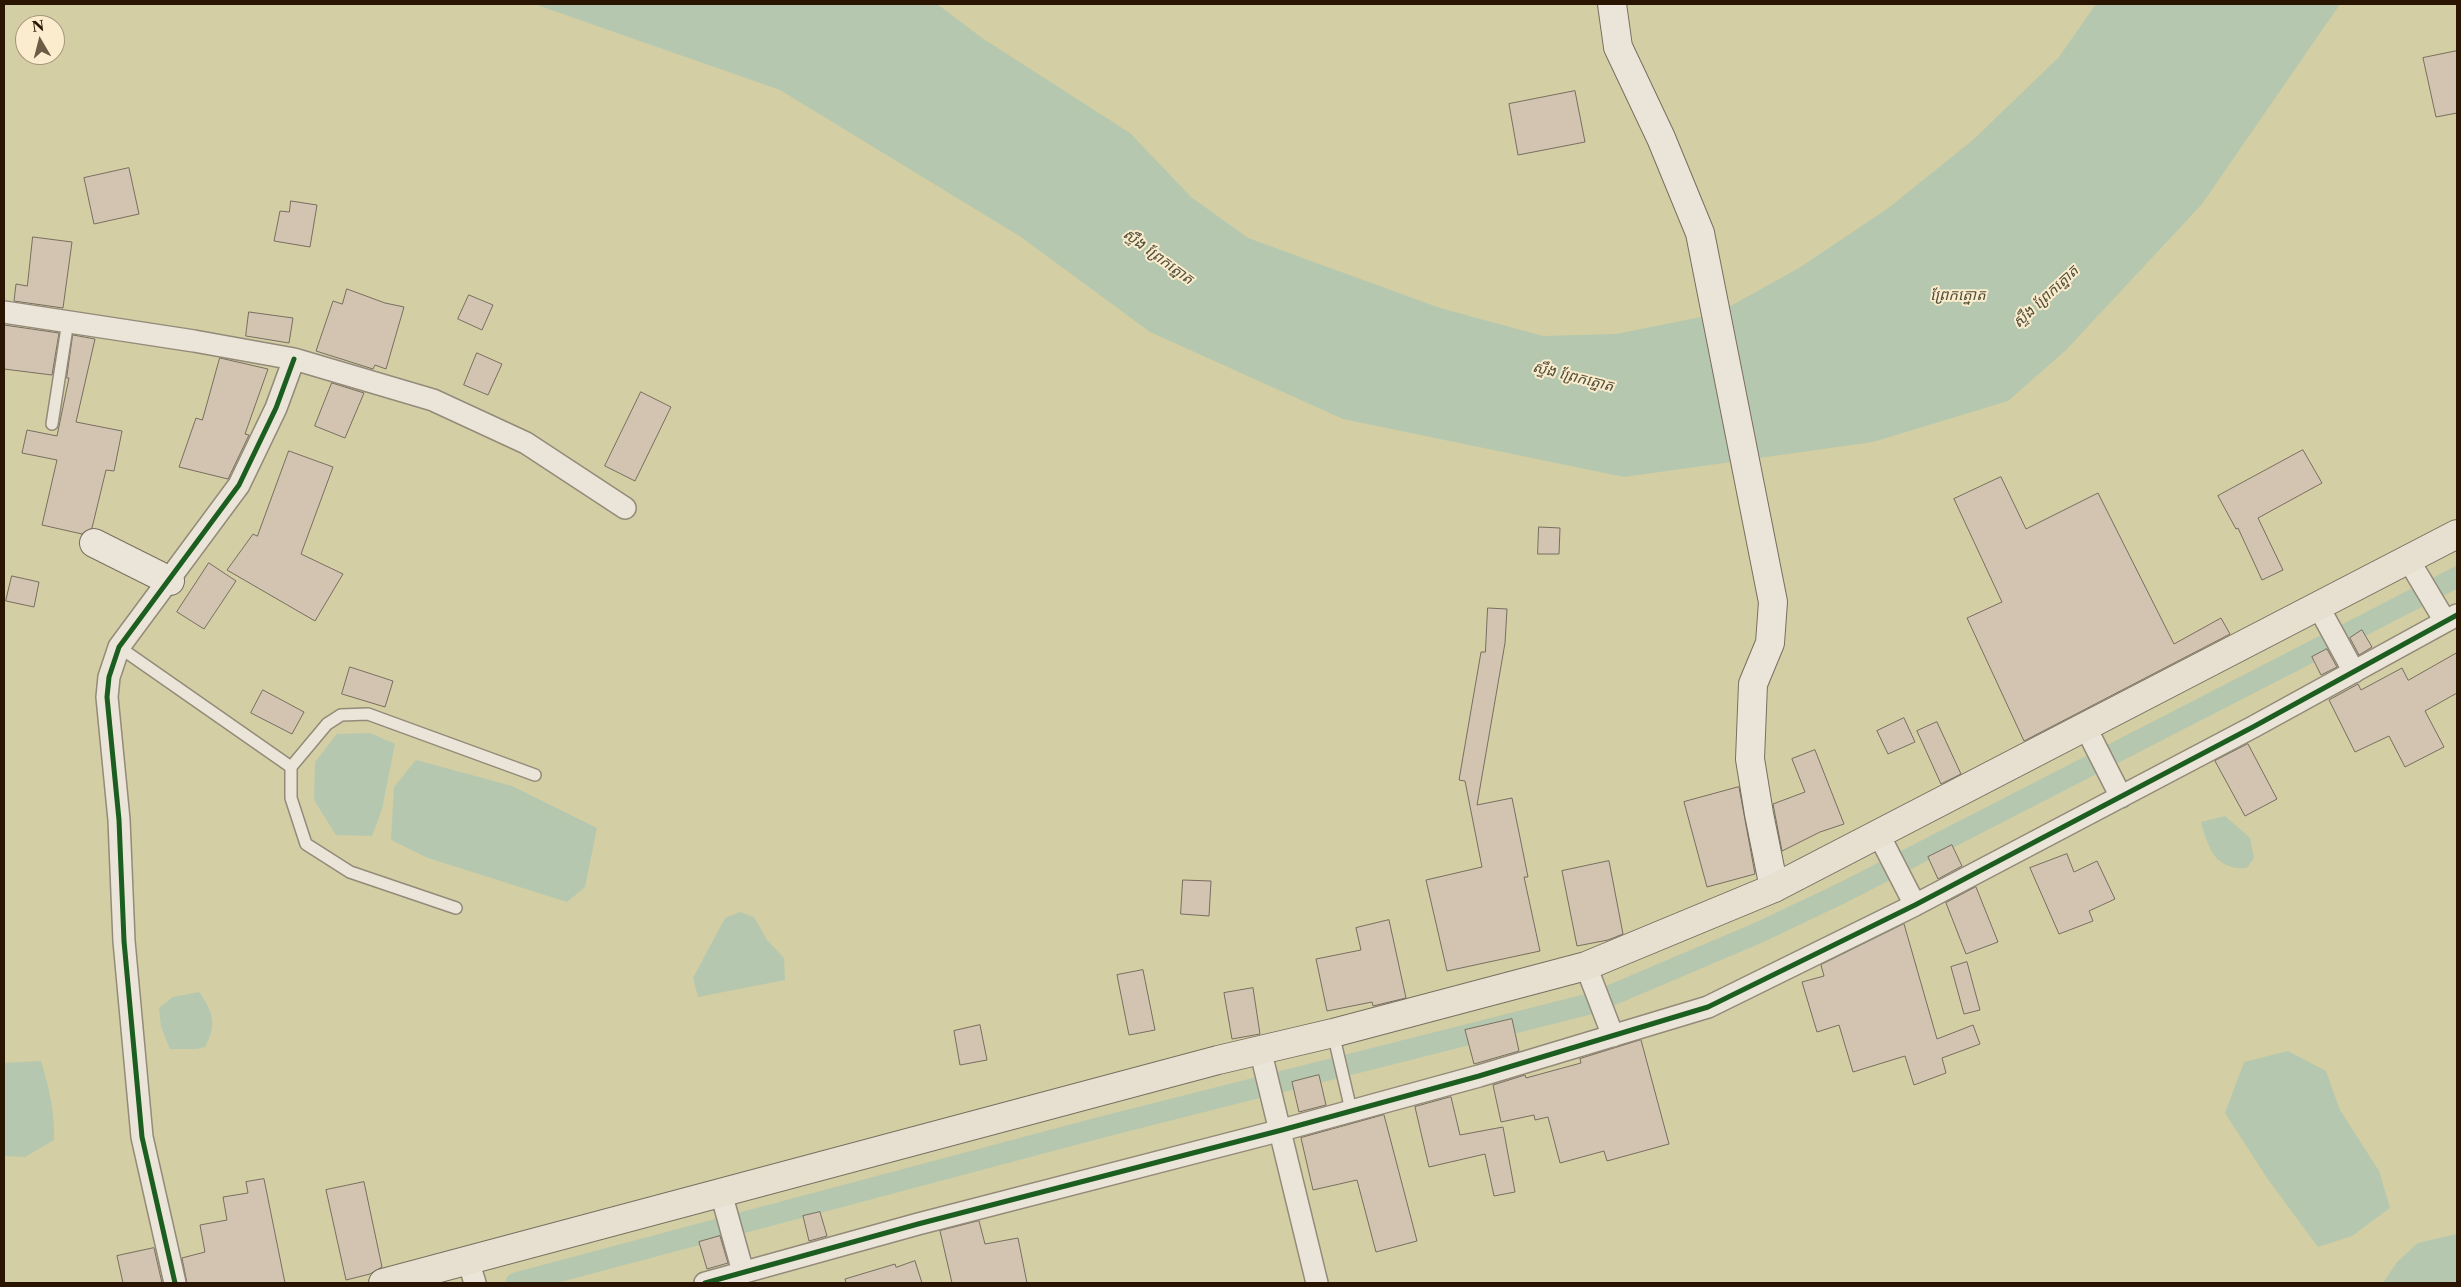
<!DOCTYPE html>
<meta charset="utf-8">
<style>
body{margin:0}
#map{position:relative;width:2461px;height:1287px;overflow:hidden;background:#e8dcc2;font-family:"Libre Caslon Text",serif}
canvas{display:block}
.frame{position:absolute;inset:0;border:5px solid #2a1502;pointer-events:none}
.north{position:absolute;left:15px;top:15px;width:50px;height:50px;box-sizing:border-box;background:#faeccd;border:1px solid #a7967c;border-radius:50%;rotate:352deg;font-size:14px;font-weight:700;line-height:20px;text-align:center;color:#2a1502}
.north::after{content:'';display:block;margin:auto;width:18px;height:22px;background:#6c5b45;clip-path:polygon(50% 0,100% 100%,50% 72%,0 100%)}
</style>
<div id="map">
<canvas width="2461" height="1287"></canvas>
<div class="frame"></div>
<div class="north">N</div>
</div>
<script>
const g = document.querySelector('canvas').getContext('2d');
g.lineJoin = 'round';
function paint(path, color) { g.fillStyle = color; g.fill(path, 'evenodd'); }
function stroke(path, color, width, dash) { g.strokeStyle = color; g.lineWidth = width; g.lineCap = dash ? 'butt' : 'round'; g.setLineDash(dash || []); g.stroke(path); }
function label(font, color, halo, rows, align = 'center') {
  g.font = font + ' "Libre Caslon Text","Noto Sans Khmer",serif'; g.lineWidth = 4; g.setLineDash([]); g.textBaseline = 'middle'; g.strokeStyle = halo; g.fillStyle = color; for (const [text, x, y, turn = 0] of rows) {
    g.save(); g.translate(x, y); g.rotate((+turn || 0) * Math.PI / 180); g.textAlign = isNaN(turn) ? turn : align; if (halo) g.strokeText(text, 0, 0); g.fillText(text, 0, 0); g.restore();
  }
}
paint(new Path2D(`
 M 4,4 L 2457,4 L 2457,1283 L 4,1283 ZM 25,25 L 55,25 L 55,55 L 25,55 Z`), '#d3cea3');
paint(new Path2D(`
 M 534,4 L 937,4 L 982,38 L 1130,133 L 1191,197 L 1248,238 L 1440,308 L 1543,336 L 1616,334 L 1716,314 L 1799,268 L 1887,209 L 1973,140 L 2059,57 L 2096,4 L 2340,4 L 2202,204 L 2066,350 L 2008,401 L 1873,442 L 1624,477 L 1343,419 L 1150,332 L 1021,237 L 780,90 Z
 M 370,733 L 395,744 L 382,809 L 372,836 L 336,835 L 314,800 L 315,762 L 337,734 Z
 M 416,760 L 512,786 L 597,828 L 585,887 L 567,902 L 428,858 L 391,840 L 394,787 Z
 M 2225,816 L 2250,838 L 2254,858 L 2247,868 C 2215,870 2208,848 2201,822 Z
 M 740,912 L 754,917 L 767,940 L 784,958 L 785,980 L 698,997 L 693,978 L 725,918 Z
 M 199,992 C 214,1013 217,1024 205,1047 L 197,1049 L 170,1049 L 161,1027 L 159,1008 L 173,997 Z
 M 2288,1051 L 2326,1071 L 2340,1110 L 2379,1171 L 2390,1208 L 2352,1236 L 2318,1247 L 2267,1178 L 2225,1113 L 2244,1062 Z
 M 41,1061 C 49,1088 55,1112 54,1140 L 25,1157 L 4,1156 L 4,1063 Z
 M 2456,1234 L 2457,1283 L 2383,1283 L 2397,1262 L 2418,1243 Z`), '#b5c8af');
stroke(new Path2D(`
 M 516,1283 L 1102,1127 L 1593,1003 L 1760,932 L 1842,893 L 2457,577`), '#b5c8af', 21);
const building = new Path2D(`
 M 2457,51 L 2457,113 L 2436,117 L 2423,58 Z
 M 1575,91 L 1585,142 L 1518,155 L 1509,104 Z
 M 129,168 L 139,214 L 94,224 L 84,178 Z
 M 291,201 L 317,205 L 310,247 L 274,241 L 280,211 L 289,212 Z
 M 33,237 L 72,242 L 63,308 L 14,301 L 16,284 L 27,286 Z
 M 347,289 L 385,303 L 404,307 L 386,369 L 375,365 L 373,369 L 316,351 L 333,301 L 342,304 Z
 M 469,295 L 493,305 L 482,330 L 458,319 Z
 M 249,312 L 293,318 L 289,343 L 246,336 Z
 M 4,325 L 59,333 L 52,375 L 4,369 Z
 M 73,335 L 95,339 L 76,422 L 122,431 L 114,471 L 106,470 L 92,528 L 82,534 L 42,525 L 57,460 L 22,453 L 27,430 L 57,436 L 69,378 L 67,378 Z
 M 477,353 L 502,364 L 488,395 L 464,385 Z
 M 220,358 L 268,369 L 245,434 L 249,435 L 228,479 L 179,467 L 196,418 L 202,420 Z
 M 332,383 L 364,393 L 345,438 L 315,426 Z
 M 641,392 L 671,407 L 635,481 L 605,466 Z
 M 2303,450 L 2322,483 L 2258,518 L 2283,570 L 2262,580 L 2238,528 L 2236,529 L 2218,496 Z
 M 289,451 L 333,467 L 301,554 L 343,574 L 315,621 L 227,570 L 253,534 L 257,536 Z
 M 2001,477 L 2026,529 L 2098,493 L 2174,644 L 2221,618 L 2230,634 L 2024,741 L 1967,618 L 2002,602 L 1954,499 Z
 M 1539,527 L 1560,528 L 1559,554 L 1538,554 Z
 M 209,563 L 236,581 L 204,629 L 177,612 Z
 M 12,576 L 39,582 L 34,607 L 6,601 Z
 M 1488,608 L 1507,609 L 1505,643 L 1477,805 L 1512,798 L 1528,877 L 1524,877 L 1540,951 L 1447,971 L 1426,880 L 1482,867 L 1465,781 L 1459,780 L 1481,652 L 1485,652 Z
 M 2362,630 L 2372,647 L 2359,655 L 2350,638 Z
 M 2327,649 L 2337,667 L 2321,675 L 2312,657 Z
 M 2457,653 L 2457,693 L 2425,711 L 2444,747 L 2405,767 L 2389,736 L 2355,752 L 2329,700 L 2358,684 L 2361,690 L 2402,668 L 2408,680 Z
 M 350,667 L 393,681 L 385,707 L 342,694 Z
 M 263,690 L 304,712 L 292,734 L 251,713 Z
 M 1904,718 L 1915,742 L 1888,754 L 1877,731 Z
 M 1937,722 L 1961,774 L 1941,784 L 1917,731 Z
 M 2248,744 L 2277,799 L 2245,816 L 2215,761 Z
 M 1815,750 L 1844,824 L 1820,832 L 1782,851 L 1773,804 L 1805,792 L 1792,759 Z
 M 1739,787 L 1755,874 L 1707,887 L 1684,802 Z
 M 1952,845 L 1962,866 L 1938,879 L 1928,857 Z
 M 2067,854 L 2074,872 L 2097,861 L 2115,899 L 2089,911 L 2093,921 L 2059,934 L 2030,868 Z
 M 1609,861 L 1623,934 L 1608,940 L 1577,946 L 1562,871 Z
 M 1183,880 L 1211,881 L 1209,916 L 1181,914 Z
 M 1976,887 L 1998,942 L 1966,954 L 1946,903 Z
 M 1389,920 L 1406,998 L 1373,1006 L 1372,1002 L 1327,1011 L 1316,959 L 1361,950 L 1356,928 Z
 M 1904,924 L 1937,1039 L 1973,1025 L 1980,1044 L 1942,1058 L 1946,1073 L 1914,1085 L 1905,1056 L 1853,1072 L 1839,1025 L 1817,1032 L 1802,982 L 1824,976 L 1821,965 Z
 M 1967,962 L 1980,1010 L 1964,1014 L 1951,967 Z
 M 1143,970 L 1155,1030 L 1129,1035 L 1117,975 Z
 M 1253,988 L 1260,1034 L 1232,1039 L 1224,993 Z
 M 1512,1019 L 1519,1051 L 1474,1064 L 1465,1030 Z
 M 980,1025 L 987,1060 L 960,1065 L 954,1031 Z
 M 1641,1040 L 1669,1144 L 1607,1161 L 1604,1151 L 1560,1163 L 1548,1117 L 1535,1120 L 1534,1115 L 1501,1122 L 1493,1085 L 1525,1075 L 1526,1078 L 1581,1063 L 1580,1059 Z
 M 1319,1075 L 1326,1105 L 1299,1112 L 1292,1082 Z
 M 1451,1097 L 1460,1135 L 1503,1127 L 1515,1192 L 1494,1196 L 1485,1154 L 1429,1167 L 1415,1107 Z
 M 1384,1115 L 1417,1241 L 1376,1252 L 1357,1180 L 1313,1190 L 1301,1138 Z
 M 264,1179 L 285,1283 L 187,1283 L 182,1258 L 205,1252 L 200,1225 L 227,1220 L 223,1197 L 248,1193 L 246,1182 Z
 M 364,1182 L 382,1267 L 370,1274 L 346,1280 L 326,1190 Z
 M 820,1212 L 827,1236 L 809,1241 L 803,1216 Z
 M 979,1221 L 985,1244 L 1018,1238 L 1027,1283 L 952,1283 L 940,1231 Z
 M 720,1236 L 728,1263 L 707,1269 L 699,1242 Z
 M 154,1248 L 162,1283 L 123,1283 L 117,1256 Z
 M 915,1261 L 922,1283 L 846,1283 L 845,1279 L 895,1264 L 896,1267 Z`);
paint(building, '#d3c4b2');
stroke(building, '#786f60', 1);
const lane = new Path2D(`
 M 52,424 L 68,321
 M 119,647 L 291,767
 M 456,908 L 350,872 L 306,844 L 291,798 L 291,767 L 327,724 L 341,715 L 368,714 L 535,775
 M 1333,1033 L 1351,1110`);
const street = new Path2D(`
 M 4,312 L 194,341 L 294,359 L 433,400 L 526,443 L 625,508
 M 2408,559 L 2445,621
 M 2318,606 L 2354,672
 M 2085,726 L 2121,797
 M 1879,835 L 1915,905
 M 1586,966 L 1613,1036
 M 1260,1049 L 1317,1283
 M 721,1193 L 743,1272
 M 468,1260 L 475,1283
 M 175,1283 L 142,1137 L 124,941 L 119,820 L 107,697 L 109,677 L 119,647 L 239,485 L 276,408 L 294,359
 M 705,1283 L 918,1224 L 1282,1130 L 1479,1076 L 1708,1007 L 1915,905 L 2253,727 L 2457,615`);
const secondary = new Path2D(`
 M 1612,4 L 1618,47 L 1661,138 L 1700,233 L 1773,602 L 1770,643 L 1753,684 L 1750,759 L 1759,814 L 1774,888
 M 94,543 L 170,581`);
const primary = new Path2D(`
 M 383,1283 L 1218,1060 L 1333,1033 L 1586,966 L 1774,888 L 2457,534`);
stroke(lane, '#938a79', 14);
stroke(street, '#938a79', 24);
stroke(secondary, '#786f60', 30);
stroke(primary, '#786f60', 30);
stroke(lane, '#ebe4d8', 11);
stroke(street, '#ebe4d8', 21);
stroke(secondary, '#ebe4d8', 28);
stroke(primary, '#e7e0d1', 28);
stroke(new Path2D(`
 M 175,1283 L 142,1137 L 124,941 L 119,820 L 107,697 L 109,677 L 119,647 L 239,485 L 276,408 L 294,359
 M 705,1283 L 918,1224 L 1282,1130 L 1479,1076 L 1708,1007 L 1915,905 L 2253,727 L 2457,615`), '#1b5e20', 5);
label('italic 15px', '#53503c', '#faeccd', [
 ["ស្ទឹង ព្រែកត្នោត",1158,257,36],
 ["ព្រែកត្នោត",1958,296],
 ["ស្ទឹង ព្រែកត្នោត",2046,297,-43],
 ["ស្ទឹង ព្រែកត្នោត",1573,377,14]
]);
</script>
